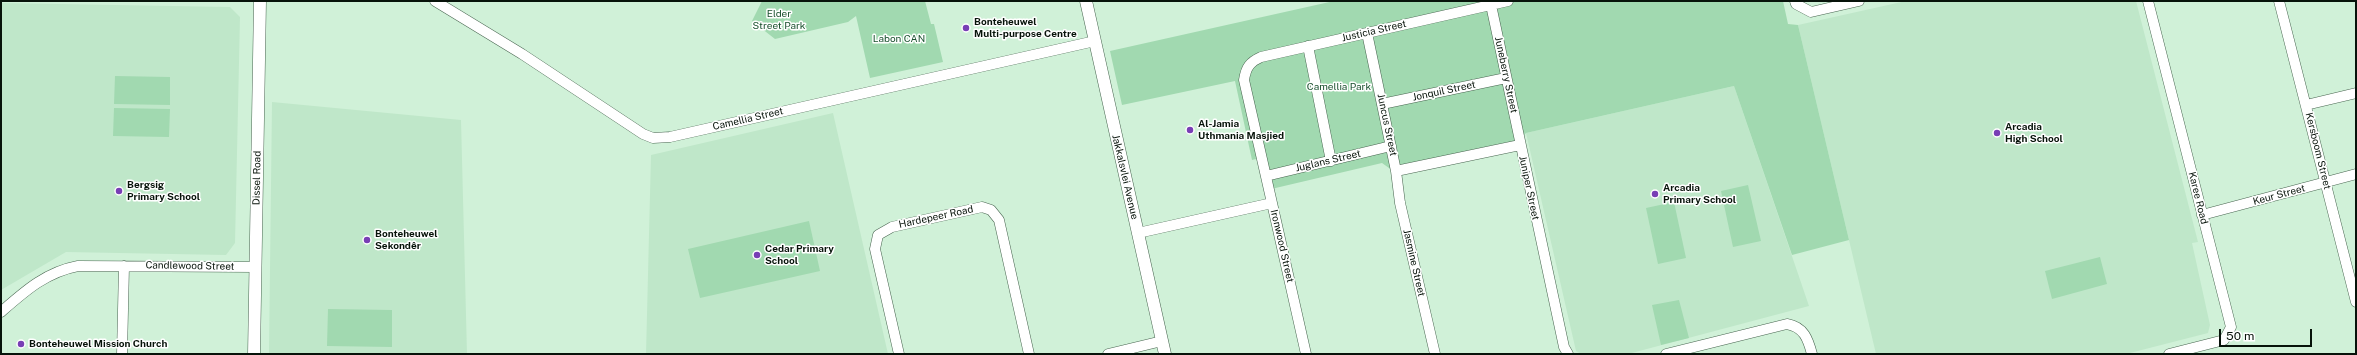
<!DOCTYPE html>
<meta charset="utf-8">
<style>
body{margin:0}
#map{position:relative;width:2357px;height:355px;overflow:hidden;background:#d0f1d8;font-family:"Public Sans",sans-serif}
canvas{display:block}
.frame{position:absolute;inset:0;border:2px solid #07130a;pointer-events:none}
.scale{position:absolute;left:2219px;top:329px;width:93px;height:18px;box-sizing:border-box;border:2px solid #07130a;border-top:0;padding-left:5px;font-size:12px;line-height:14px;white-space:nowrap;color:#07130a;-webkit-text-stroke:3px #fff;paint-order:stroke}
</style>
<div id="map">
<canvas width="2357" height="355"></canvas>
<div class="frame"></div>
<div class="scale">50 m</div>
</div>
<script>
const g = document.querySelector('canvas').getContext('2d');
g.lineJoin = 'round';
function paint(path, color) { g.fillStyle = color; g.fill(path, 'evenodd'); }
function stroke(path, color, width, dash) { g.strokeStyle = color; g.lineWidth = width; g.lineCap = dash ? 'butt' : 'round'; g.setLineDash(dash || []); g.stroke(path); }
function label(font, color, halo, rows, align = 'center') {
  g.font = font + ' "Public Sans",sans-serif'; g.lineWidth = 3; g.setLineDash([]); g.textBaseline = 'middle'; g.strokeStyle = halo; g.fillStyle = color; for (const [text, x, y, turn = 0] of rows) {
    g.save(); g.translate(x, y); g.rotate((+turn || 0) * Math.PI / 180); g.textAlign = isNaN(turn) ? turn : align; if (halo) g.strokeText(text, 0, 0); g.fillText(text, 0, 0); g.restore();
  }
}
paint(new Path2D(`
 M 1906,1 L 2136,1 L 2198,242 L 2192,243 L 2210,325 L 2208,333 L 2126,354 L 1876,354 L 1798,25 Z
 M 1,3 L 230,7 L 240,17 L 235,243 L 226,255 L 66,252 L 1,290 Z
 M 1734,86 L 1809,306 L 1628,354 L 1581,354 L 1576,351 L 1526,133 Z
 M 272,102 L 461,120 L 467,354 L 269,354 Z
 M 833,113 L 888,354 L 646,354 L 651,155 Z`), '#bfe7c9');
paint(new Path2D(`
 M 762,1 L 925,1 L 931,24 L 934,24 L 943,62 L 870,78 L 856,16 L 848,22 L 775,39 L 752,21 Z
 M 1334,1 L 1783,1 L 1788,24 L 1798,25 L 1849,240 L 1792,255 L 1734,86 L 1526,133 L 1515,146 L 1508,142 L 1407,164 L 1396,173 L 1382,163 L 1267,190 L 1260,158 L 1252,160 L 1235,81 L 1122,105 L 1110,51 Z
 M 115,76 L 170,77 L 170,105 L 114,104 Z
 M 114,108 L 170,109 L 169,137 L 113,136 Z
 M 1748,185 L 1761,241 L 1733,247 L 1721,191 Z
 M 1674,202 L 1686,258 L 1658,264 L 1646,208 Z
 M 809,221 L 820,271 L 700,298 L 688,249 Z
 M 2100,257 L 2107,284 L 2052,299 L 2045,271 Z
 M 1679,300 L 1689,338 L 1661,345 L 1652,305 Z
 M 328,309 L 392,310 L 392,347 L 327,346 Z`), '#a1d9b0');
const minor = new Path2D(`
 M 435,1 L 522,54 L 643,134 L 653,138 L 670,137 L 1095,41
 M 1795,1 L 1796,4 L 1811,12 L 1859,1
 M 2148,1 L 2231,327 L 2224,340 L 2169,354
 M 2279,1 L 2356,302
 M 1491,5 L 1564,347 L 1568,354
 M 1367,33 L 1396,171 L 1400,203 L 1435,354
 M 1308,46 L 1331,161
 M 1382,104 L 1506,78
 M 2306,105 L 2356,93
 M 1396,171 L 1520,145
 M 1266,176 L 1391,146
 M 1272,203 L 1244,80 C 1246,67 1250,62 1261,57 L 1508,1
 M 2202,215 L 2356,174
 M 1138,233 L 1272,203 L 1306,354
 M 1,312 C 25,291 46,272 78,266 L 256,267
 M 122,354 L 124,266
 M 899,354 L 875,249 L 878,235 L 892,227 L 982,207 L 991,210 L 999,220 L 1029,354
 M 1108,354 L 1162,341
 M 1666,354 L 1787,324 C 1804,327 1808,339 1812,354`);
const tertiary = new Path2D(`
 M 1086,1 L 1165,354
 M 254,354 L 260,1`);
stroke(minor, '#496651', 11);
stroke(tertiary, '#496651', 13);
stroke(minor, '#fff', 10);
stroke(tertiary, '#fff', 12);
for (const [x, y, r, color] of [
 [966,28,4,"#783eb5"],
 [1190,130,4,"#783eb5"],
 [1997,133,4,"#783eb5"],
 [119,191,4,"#783eb5"],
 [1655,194,4,"#783eb5"],
 [367,240,4,"#783eb5"],
 [757,255,4,"#783eb5"],
 [21,344,4,"#783eb5"]
]) { const dot = new Path2D(); dot.arc(x, y, r, 0, 2 * Math.PI); g.fillStyle = color; g.fill(dot); stroke(dot, '#fff', 1.5); }
label('10px', '#184f2d', '#fff', [
 ["Elder",779,14],
 ["Street Park",779,26],
 ["Labon CAN",899,39],
 ["Camellia Park",1339,87]
]);
label('bold 10px', '#07130a', '#fff', [
 ["Bonteheuwel",974,22],
 ["Multi-purpose Centre",974,34],
 ["Al-Jamia",1198,124],
 ["Uthmania Masjied",1198,136],
 ["Arcadia",2005,127],
 ["High School",2005,139],
 ["Bergsig",127,185],
 ["Primary School",127,197],
 ["Arcadia",1663,188],
 ["Primary School",1663,200],
 ["Bonteheuwel",375,234],
 ["Sekondêr",375,246],
 ["Cedar Primary",765,249],
 ["School",765,261],
 ["Bonteheuwel Mission Church",29,344]
], 'left');
label('10px', '#07130a', '#fff', [
 ["Justicia Street",1374,31,-13],
 ["Juneberry Street",1506,75,78],
 ["Jonquil Street",1444,91,-12],
 ["Camellia Street",748,119,-13],
 ["Juncus Street",1387,125,78],
 ["Kersboom Street",2318,151,76],
 ["Juglans Street",1328,161,-13],
 ["Jakkalsvlei Avenue",1125,177,77],
 ["Dissel Road",257,178,-89],
 ["Juniper Street",1529,188,78],
 ["Keur Street",2279,195,-15],
 ["Karee Road",2198,198,76],
 ["Hardepeer Road",936,217,-12],
 ["Ironwood Street",1282,246,77],
 ["Jasmine Street",1414,263,77],
 ["Candlewood Street",190,266,1]
]);
</script>
